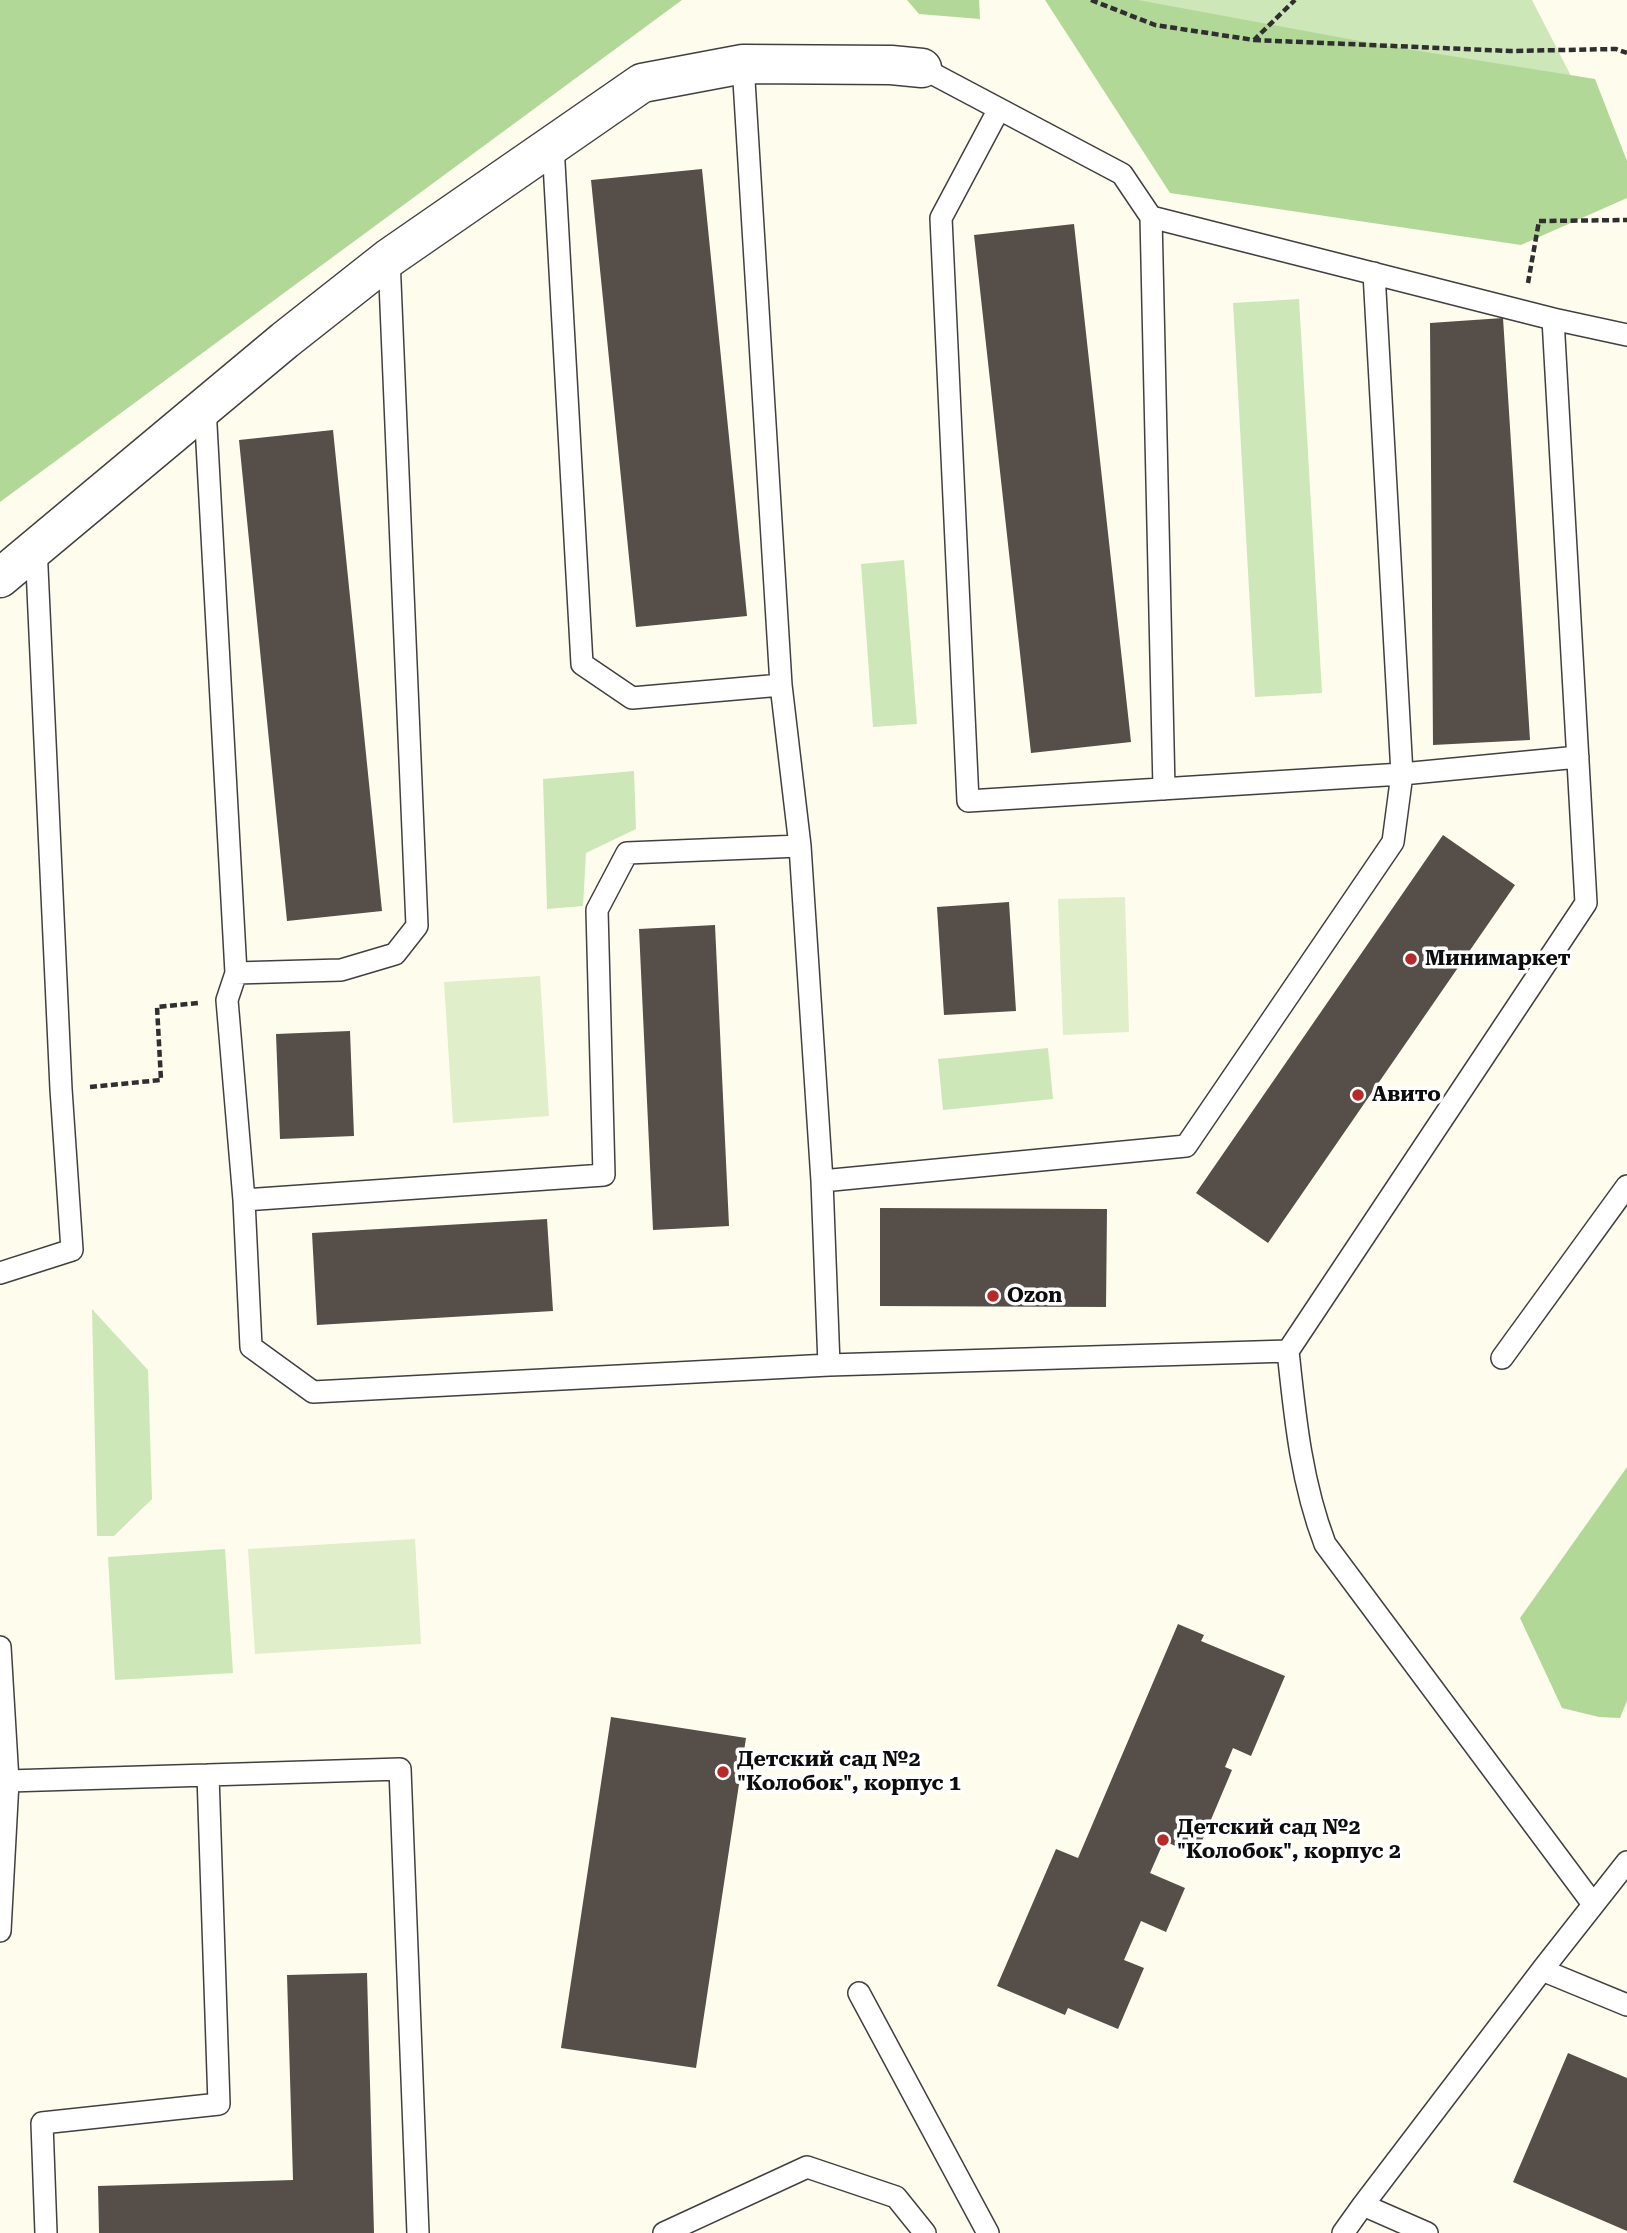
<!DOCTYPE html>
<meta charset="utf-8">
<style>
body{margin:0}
canvas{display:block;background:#fefced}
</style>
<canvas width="1627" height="2233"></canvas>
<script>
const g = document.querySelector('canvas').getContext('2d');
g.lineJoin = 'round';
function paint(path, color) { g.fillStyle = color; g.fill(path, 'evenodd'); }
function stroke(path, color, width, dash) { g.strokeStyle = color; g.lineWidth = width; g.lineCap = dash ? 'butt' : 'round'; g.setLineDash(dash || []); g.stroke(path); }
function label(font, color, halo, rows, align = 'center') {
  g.font = font + ' "Roboto Serif",serif'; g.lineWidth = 7; g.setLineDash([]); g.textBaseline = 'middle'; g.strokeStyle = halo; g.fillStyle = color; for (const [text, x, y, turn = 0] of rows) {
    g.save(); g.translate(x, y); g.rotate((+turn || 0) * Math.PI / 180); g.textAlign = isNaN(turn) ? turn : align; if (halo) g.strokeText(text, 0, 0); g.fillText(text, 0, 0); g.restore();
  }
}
paint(new Path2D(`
 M 1063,0 L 1532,0 L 1626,183 Z
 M 1299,299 L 1322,693 L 1255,697 L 1233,303 Z
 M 904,560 L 917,724 L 873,727 L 861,564 Z
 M 634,771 L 636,829 L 586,853 L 583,906 L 547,909 L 543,779 Z
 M 1048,1048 L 1053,1099 L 943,1110 L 938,1059 Z
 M 92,1309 L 148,1370 L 152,1499 L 114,1536 L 97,1536 Z
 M 225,1549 L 233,1673 L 115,1680 L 108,1557 Z`), '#cee7b8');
paint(new Path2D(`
 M 0,0 L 682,0 L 0,502 Z
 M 907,0 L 979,0 L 980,19 L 919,14 Z
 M 1045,0 L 1138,0 L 1376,44 L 1595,79 L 1627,161 L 1627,198 L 1521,245 L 1170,193 Z
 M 1627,1467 L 1627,1701 L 1620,1718 L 1599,1717 L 1562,1708 L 1520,1618 Z`), '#b2d898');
paint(new Path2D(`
 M 1125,897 L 1129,1032 L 1063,1035 L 1058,899 Z
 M 540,976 L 549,1116 L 453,1123 L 444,982 Z
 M 415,1539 L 421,1644 L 255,1654 L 248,1549 Z`), '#e0efc9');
paint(new Path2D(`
 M 702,169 L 747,616 L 636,627 L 591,180 Z
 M 1074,224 L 1131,742 L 1031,753 L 974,235 Z
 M 1503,318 L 1530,740 L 1433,745 L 1430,323 Z
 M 333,430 L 382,911 L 287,921 L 239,440 Z
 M 1443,835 L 1515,885 L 1268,1243 L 1196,1193 Z
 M 1009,902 L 1016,1011 L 944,1015 L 937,907 Z
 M 715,925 L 729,1226 L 653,1230 L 639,929 Z
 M 350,1031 L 354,1136 L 280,1139 L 276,1034 Z
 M 880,1208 L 1107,1209 L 1106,1307 L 880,1306 Z
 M 547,1219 L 553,1311 L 317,1325 L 312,1233 Z
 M 1178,1624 L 1204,1635 L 1201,1641 L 1285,1676 L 1251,1756 L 1233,1748 L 1225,1767 L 1232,1770 L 1196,1855 L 1164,1841 L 1150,1873 L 1185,1888 L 1166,1932 L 1141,1921 L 1124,1960 L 1144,1968 L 1118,2029 L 1068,2008 L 1065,2015 L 997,1986 L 1056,1849 L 1078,1858 Z
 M 611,1717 L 746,1738 L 696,2068 L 561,2048 Z
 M 367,1973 L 374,2233 L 99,2233 L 98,2186 L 293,2180 L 287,1975 Z
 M 1568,2053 L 1627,2078 L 1627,2231 L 1513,2182 Z`), '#554e49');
const service = new Path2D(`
 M 999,109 L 941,218 L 968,801 L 1402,774 L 1374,273
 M 553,145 L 582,664 L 632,698 L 781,685
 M 1151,217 L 1164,789
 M 1553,319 L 1627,335
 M 205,407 L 236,973 L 227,1000 L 244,1200 L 251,1347 L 313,1392 L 829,1365 L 1288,1351 L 1586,903 L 1553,319 L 1151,217 L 1122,174 L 922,68
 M 800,846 L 822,1181 L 1186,1146 L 1393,842 L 1402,774 L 1578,757
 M 236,973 L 341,970 L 395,954 L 417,926 L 389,258
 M 822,1181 L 829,1365
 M 244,1200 L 604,1175 L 597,910 L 627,853 L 800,846 L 781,685 L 743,64
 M 0,1273 L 72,1250 L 61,1089 L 36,546
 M 1288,1351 C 1295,1417 1301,1481 1325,1544 L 1593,1904
 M 1502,1358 L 1627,1186
 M 0,1647 L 8,1781
 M 208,1775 L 400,1769 L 418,2233
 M 0,1931 L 8,1781 L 208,1775 L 219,2104 L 42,2123 L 46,2233
 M 1542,1970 L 1627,1862
 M 859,1993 L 988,2233
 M 1363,2205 L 1542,1970 L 1627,2005
 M 664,2233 L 807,2167 L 896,2197 L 925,2233
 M 1343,2233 L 1363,2205 L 1427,2233`);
const minor = new Path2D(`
 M 0,578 L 285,340 L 389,258 L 642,83 L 743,64 L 891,65 L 922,68`);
stroke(service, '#404040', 24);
stroke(minor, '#404040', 41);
stroke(new Path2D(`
 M 1091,0 L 1155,25 L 1254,40 L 1295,0
 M 1254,40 L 1510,51 L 1616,49 L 1627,53
 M 1528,283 L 1539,221 L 1627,220
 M 90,1087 L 161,1080 L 157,1007 L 199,1003`), '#2f2f2f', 4.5, [7, 3.5]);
stroke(service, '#fff', 21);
stroke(minor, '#fff', 38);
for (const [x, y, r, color] of [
 [1411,959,7,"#b8292a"],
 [1358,1095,7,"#b8292a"],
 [993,1296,7,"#b8292a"],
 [723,1772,7,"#b8292a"],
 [1163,1840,7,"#b8292a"]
]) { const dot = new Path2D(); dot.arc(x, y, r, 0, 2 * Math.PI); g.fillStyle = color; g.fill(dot); stroke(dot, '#fff', 2.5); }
label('bold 21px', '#0d0d0d', '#fff', [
 ["Минимаркет",1425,959],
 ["Авито",1372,1095],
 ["Ozon",1007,1296],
 ["Детский сад №2",737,1760],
 ["\"Колобок\", корпус 1",737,1784],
 ["Детский сад №2",1177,1828],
 ["\"Колобок\", корпус 2",1177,1852]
], 'left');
</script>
